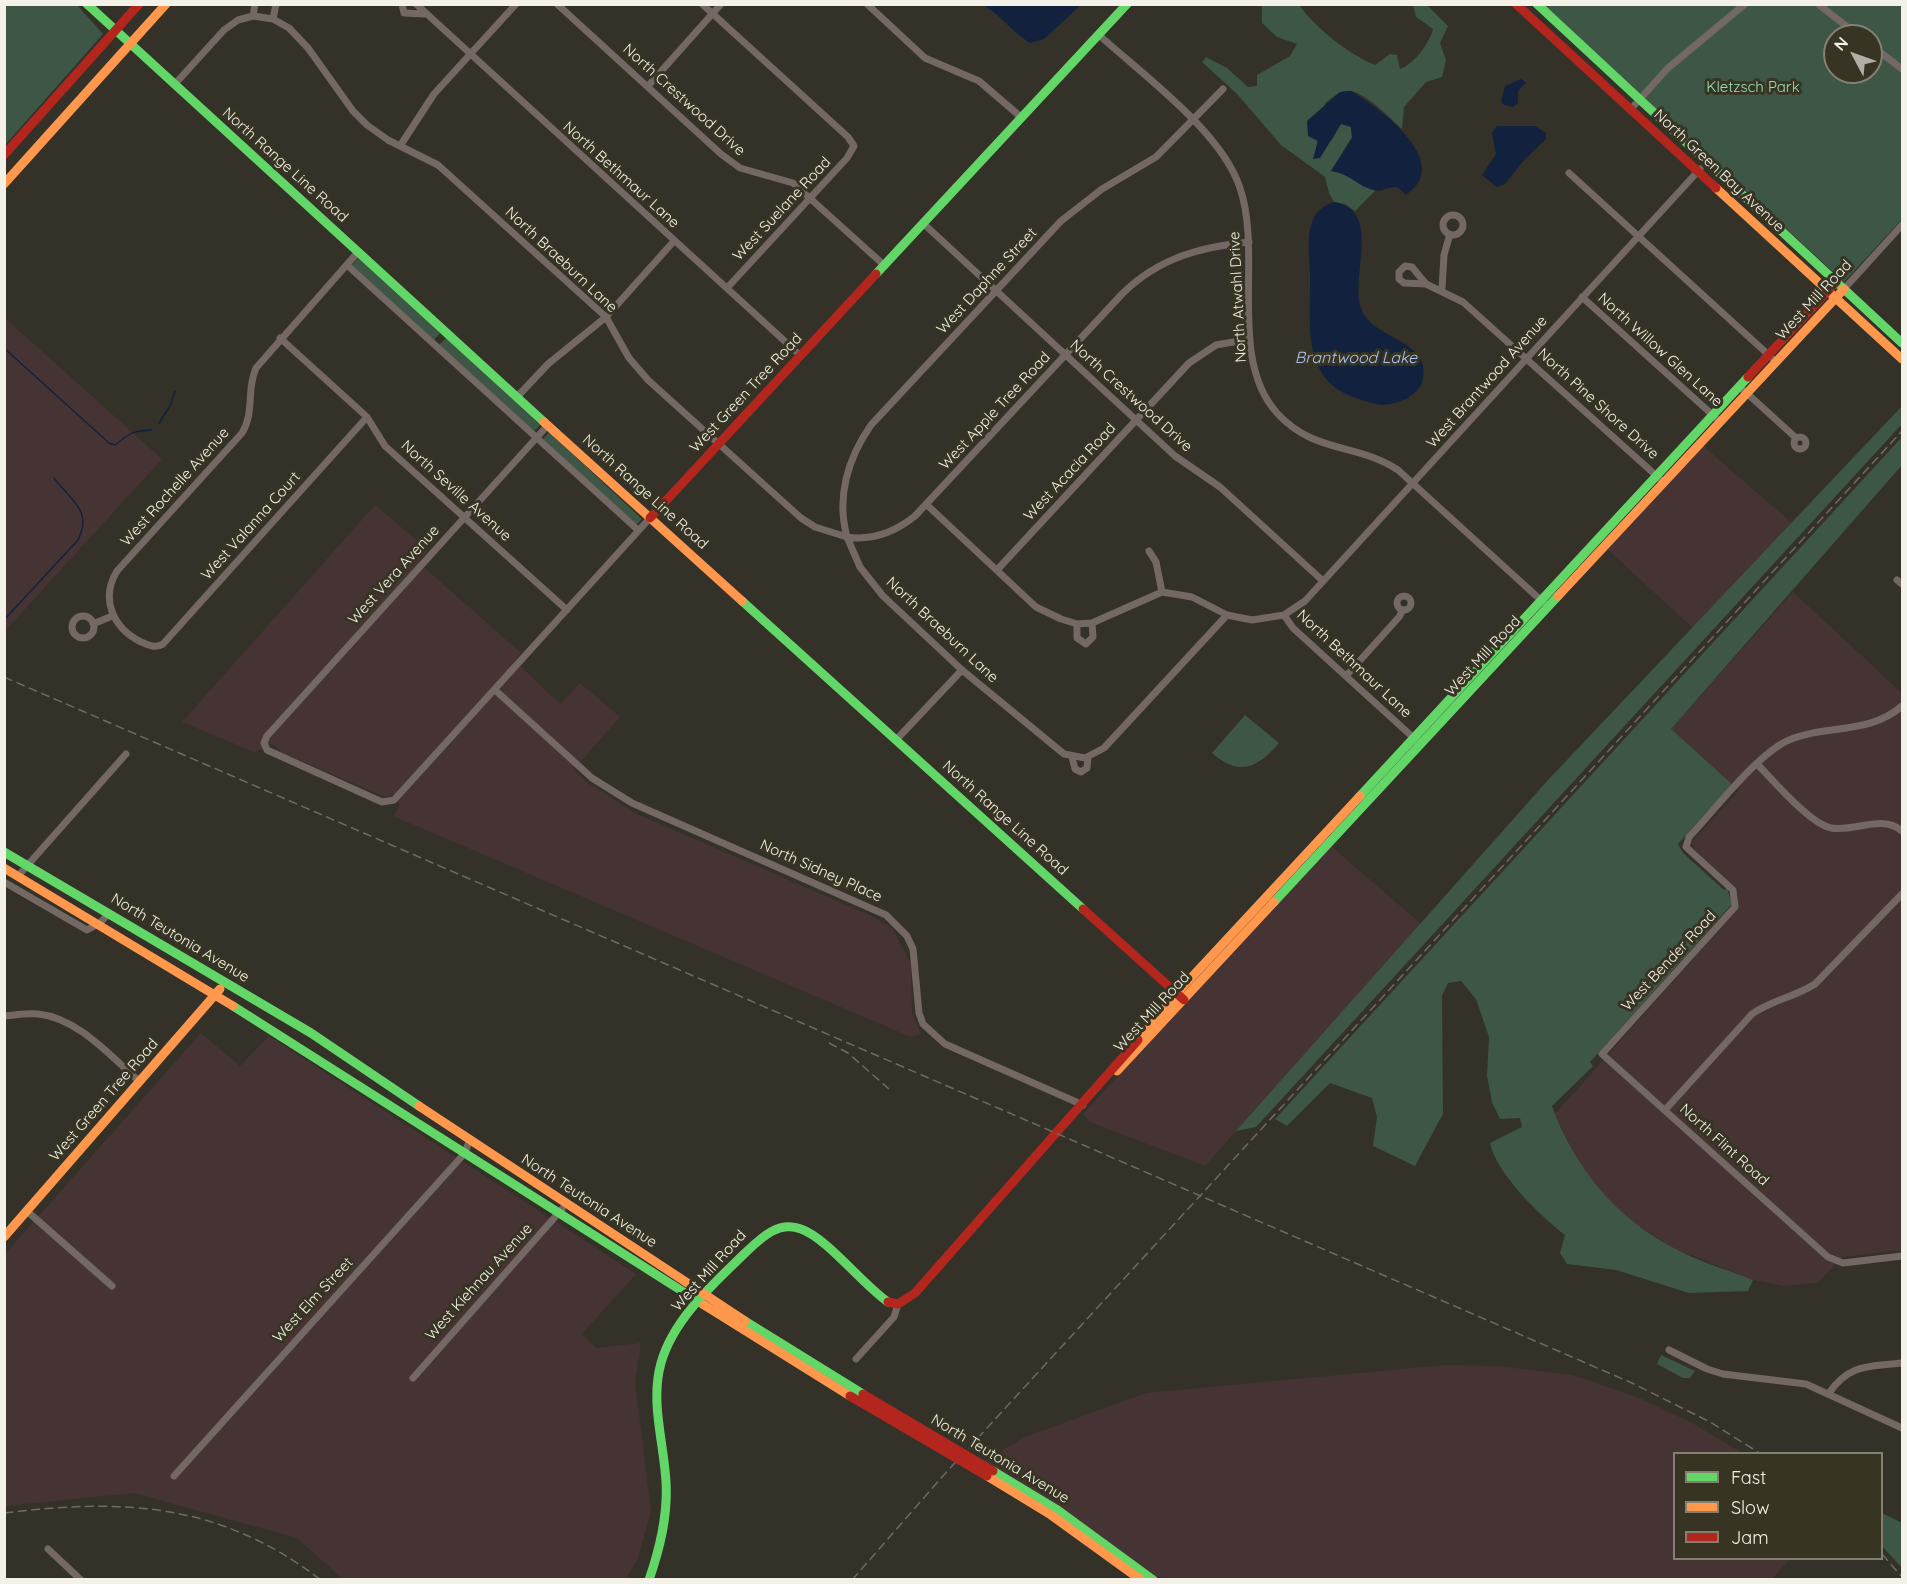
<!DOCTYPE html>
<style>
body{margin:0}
#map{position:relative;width:1907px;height:1584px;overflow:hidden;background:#333128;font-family:Quicksand,sans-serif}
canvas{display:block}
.frame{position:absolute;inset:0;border:6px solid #f4f2e8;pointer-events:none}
.legend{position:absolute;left:1673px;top:1452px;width:210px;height:108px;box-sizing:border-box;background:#373424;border:2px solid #838072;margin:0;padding:8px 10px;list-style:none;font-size:18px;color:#f4f2e8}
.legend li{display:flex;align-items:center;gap:12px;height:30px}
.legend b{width:30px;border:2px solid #838072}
.north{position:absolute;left:1823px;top:24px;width:60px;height:60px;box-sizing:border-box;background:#373424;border:2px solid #838072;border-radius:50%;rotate:311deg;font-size:16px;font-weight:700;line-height:24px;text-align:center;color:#f4f2e8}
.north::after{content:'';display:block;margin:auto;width:21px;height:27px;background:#b0aea5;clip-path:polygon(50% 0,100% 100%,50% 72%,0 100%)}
</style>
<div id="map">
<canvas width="1907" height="1584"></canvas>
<div class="frame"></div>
<ul class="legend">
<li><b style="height:8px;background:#63d668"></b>Fast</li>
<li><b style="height:8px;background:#ff974d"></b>Slow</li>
<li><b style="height:8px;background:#b3261e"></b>Jam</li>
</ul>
<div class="north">N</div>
</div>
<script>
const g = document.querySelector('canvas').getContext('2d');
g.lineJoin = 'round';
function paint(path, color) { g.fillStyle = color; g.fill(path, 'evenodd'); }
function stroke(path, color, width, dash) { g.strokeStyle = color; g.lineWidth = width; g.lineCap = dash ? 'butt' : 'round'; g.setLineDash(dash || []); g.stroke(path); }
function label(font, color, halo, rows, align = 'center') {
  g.font = font + ' Quicksand,sans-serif'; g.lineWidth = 6; g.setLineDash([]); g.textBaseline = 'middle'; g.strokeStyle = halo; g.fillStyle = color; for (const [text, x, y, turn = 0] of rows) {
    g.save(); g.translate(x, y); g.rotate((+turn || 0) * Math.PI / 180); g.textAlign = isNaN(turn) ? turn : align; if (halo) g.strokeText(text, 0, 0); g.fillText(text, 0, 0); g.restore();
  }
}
paint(new Path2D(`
 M 5,318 L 162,459 L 5,631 Z
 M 1702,445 L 1792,523 L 1693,628 L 1607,549 Z
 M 375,505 L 428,550 L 418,562 L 521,653 L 515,661 L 560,704 L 580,683 L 620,717 L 573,770 L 588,783 L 635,813 L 874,917 L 893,929 L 911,965 L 912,1013 L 921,1034 L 911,1037 L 393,816 L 400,805 L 392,795 L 385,797 L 283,753 L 272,744 L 254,752 L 182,722 Z
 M 1793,592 L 1902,693 L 1902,1250 L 1842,1257 L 1818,1283 L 1784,1286 L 1753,1280 L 1676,1249 L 1636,1225 L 1603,1195 L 1578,1162 L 1555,1114 L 1738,909 L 1737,889 L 1694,849 L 1692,842 L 1739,790 L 1671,729 Z
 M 1331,846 L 1421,924 L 1205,1166 L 1090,1122 L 1083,1114 Z
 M 201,1033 L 240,1066 L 269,1036 L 636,1274 L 582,1334 L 596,1348 L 641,1343 L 635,1382 L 651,1511 L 638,1558 L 626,1579 L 343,1579 L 297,1538 L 134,1493 L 5,1506 L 5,1254 Z
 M 1445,1365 L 1498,1366 L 1573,1375 L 1642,1399 L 1694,1424 L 1742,1453 L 1674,1454 L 1674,1558 L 1790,1559 L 1771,1580 L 1153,1579 L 980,1463 L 1025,1437 L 1146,1393 Z`), '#463435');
paint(new Path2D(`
 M 5,4 L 77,5 L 103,34 L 5,145 Z
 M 1262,5 L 1299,5 C 1316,28 1348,54 1375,65 L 1390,54 L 1397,55 L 1400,69 C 1415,63 1429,44 1433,29 L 1416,17 L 1413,5 L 1427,5 L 1448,26 L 1440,43 L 1446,60 L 1442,77 L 1426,82 L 1404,107 L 1402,129 C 1390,118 1367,94 1351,91 C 1341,89 1332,98 1325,103 L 1314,158 L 1333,138 L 1341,123 L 1351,127 L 1352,137 L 1331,171 C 1347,173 1360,184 1375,191 L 1355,211 L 1345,204 L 1334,202 L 1329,193 L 1325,177 L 1281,145 L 1237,94 L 1202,62 L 1206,57 L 1227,68 L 1248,87 L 1257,86 L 1257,75 L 1290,56 L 1297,44 L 1277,37 L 1262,23 Z
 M 1544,5 L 1902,5 L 1902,219 L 1844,282 ZM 1835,36 L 1871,36 L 1871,72 L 1835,72 Z
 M 358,258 L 440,333 L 434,340 L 352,265 Z
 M 446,338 L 540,425 L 534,431 L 439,345 Z
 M 1902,406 L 1902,424 L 1256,1127 L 1236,1131 L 1548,780 Z
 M 549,432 L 642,519 L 636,525 L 543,439 Z
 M 1902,437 L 1902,465 L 1671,729 L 1732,784 L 1678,844 L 1683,853 L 1724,890 L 1727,888 L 1732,904 L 1590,1062 L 1593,1066 L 1552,1106 C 1574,1167 1617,1220 1676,1249 C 1700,1262 1728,1270 1753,1280 L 1748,1291 L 1689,1293 L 1616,1270 L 1567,1264 L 1560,1253 L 1565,1235 C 1540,1216 1496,1173 1490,1143 L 1522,1127 L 1520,1118 L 1500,1119 L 1492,1102 L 1487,1076 L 1489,1037 L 1476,999 L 1461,981 L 1448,983 L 1442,996 L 1443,1114 L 1415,1166 L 1373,1146 L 1377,1117 L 1372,1098 L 1330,1083 L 1287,1126 L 1275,1119 Z
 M 1245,715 L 1279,743 C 1258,768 1239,777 1212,753 Z
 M 1661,1355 L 1695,1371 L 1690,1378 L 1683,1378 L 1657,1364 Z
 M 1882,1513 L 1902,1523 L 1902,1568 L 1882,1546 Z`), '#3e5646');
paint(new Path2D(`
 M 983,5 L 1081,5 L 1044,39 L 1030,43 C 1012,32 1001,15 983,5 Z
 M 1521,79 L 1526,83 L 1518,91 L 1518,103 L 1513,107 L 1504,105 L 1501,102 L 1505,86 Z
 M 1351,91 C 1378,107 1455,162 1406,195 L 1397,187 C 1389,186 1382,192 1374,190 C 1357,186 1349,173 1331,171 L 1352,138 L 1351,127 L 1341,124 L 1320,158 L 1313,159 L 1318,141 L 1308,136 L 1307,121 L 1340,92 Z
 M 1497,126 L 1535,126 L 1546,133 L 1546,139 L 1523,161 L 1505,184 L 1497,187 L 1482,175 L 1496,154 L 1492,133 Z
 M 1334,202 C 1383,211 1350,274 1361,308 C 1370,339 1431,339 1423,378 C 1421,392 1407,400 1394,403 C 1382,407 1371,403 1359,399 C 1300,381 1311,325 1310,276 C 1310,259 1306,239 1312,222 C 1317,210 1323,206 1334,202 Z`), '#12213e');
stroke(new Path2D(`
 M 4,348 L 109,443 L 115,445 C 131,433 131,431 151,430
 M 159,423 L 170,406 L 175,391
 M 4,620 L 78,540 C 93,510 71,501 54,478`), '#12213e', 1.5);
stroke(new Path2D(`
 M 402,4 L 404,13 L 424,14
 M 416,4 L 801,356
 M 557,4 L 721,154 L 740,168 L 793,183 L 885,266
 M 702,4 L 848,137 L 854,146 L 847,158 L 727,288
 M 867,4 L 925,58 L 979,81 L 1022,118
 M 1818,4 L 1859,36
 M 253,16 L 255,4
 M 273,19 L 276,4
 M 1099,35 C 1143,75 1222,132 1240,188 C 1263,255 1227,358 1277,413 C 1314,454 1358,443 1398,470 L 1544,603
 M 1871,45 L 1902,69
 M 174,85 L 224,30 L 238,20 L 253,16 L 273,19 L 289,28 L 308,48 L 353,111 L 367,125 L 388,140 L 438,165 L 606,317 L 629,358 L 648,380 L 801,518 L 815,527 L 847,537 L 860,567 L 883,596 L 962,670 L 1064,754 L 1085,758 L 1104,748 L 1227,615
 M 648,86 L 721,4
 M 1223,89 L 1156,157 L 1102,189 L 1061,221 L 871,425 C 848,458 836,497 847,537 C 873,541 895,532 915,516 L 1123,293 C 1159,258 1200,247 1249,242
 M 1630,110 L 1668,68 L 1745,4
 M 400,146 L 434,94 L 516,4
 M 1569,173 L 1772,358
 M1443 225a10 10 0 1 1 20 0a10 10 0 1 1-20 0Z
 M 925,225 L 1175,456 L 1220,487 L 1323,581
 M 358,252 L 256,368 C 246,390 255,412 242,433 L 117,571 C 100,599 113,628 141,642 C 149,645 155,649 163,644 L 367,417
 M 347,265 L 638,530
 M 1426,284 L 1412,267 L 1405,266 L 1399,272 L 1399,279 L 1404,283 L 1426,284 L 1463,302 L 1660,479
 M 1442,289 L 1444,255 L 1450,234
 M 1844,289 L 1902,225
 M 1582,297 L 1716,418
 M 280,338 L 367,417 L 385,446 L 567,610
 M 1739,386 L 1796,438
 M 517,397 L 548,364 L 606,317 L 674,241
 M 548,425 L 267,736 L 264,743 L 267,750 L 382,802 L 394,800 L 650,518
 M1794 443a6 6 0 1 1 12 0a6 6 0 1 1-12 0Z
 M 927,505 L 1036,607 L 1061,619 L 1077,624 L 1092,623 L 1162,592 L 1192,597 L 1227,615 L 1252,620 L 1284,615 L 1305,601 L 1700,169
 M 1149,551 L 1156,562 L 1162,592
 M 997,570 L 1189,363 L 1216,345 L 1250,339
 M 1897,580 L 1902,584
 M1397 603a7 7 0 1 1 14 0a7 7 0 1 1-14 0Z
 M 1284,615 L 1293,628 L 1417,741
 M72 627a11 11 0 1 1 22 0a11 11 0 1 1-22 0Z
 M 93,624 L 112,616
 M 1077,624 L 1077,638 L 1086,644 L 1093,637 L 1092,623
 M 1346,676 L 1399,617 L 1403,610
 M 495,690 L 592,778 L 632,803 L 886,915 L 907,936 L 913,949 L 919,1013 L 923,1024 L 945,1044 L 1083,1105
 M 1902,706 C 1869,735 1826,724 1789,740 C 1758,753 1714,811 1689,837 L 1686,847 L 1733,890 L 1735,907 L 1602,1054 L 1828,1257 L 1843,1263 L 1902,1256
 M 896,740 L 962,670
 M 1072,757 L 1075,769 L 1081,772 L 1087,768 L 1088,757
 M 1757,764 C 1773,780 1810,824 1831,828 C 1856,832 1881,814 1902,831
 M 18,876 L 126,754
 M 4,882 L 87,930 L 100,923 L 109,913
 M 4,1016 C 15,1015 27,1013 38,1014 C 78,1018 110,1056 139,1081
 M 1665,1110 L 1752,1014 C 1772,1000 1795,997 1815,984 L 1902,894
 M 28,1212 L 112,1286
 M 1669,1350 L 1707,1369 L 1723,1374 L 1806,1384 L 1902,1428
 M 856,1359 L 894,1317 L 898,1304
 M 413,1378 L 562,1209
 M 1829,1393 C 1850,1363 1869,1367 1902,1363
 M 174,1476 L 464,1154 L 470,1140
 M 48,1549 L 81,1580`), '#746864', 7);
stroke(new Path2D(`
 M 87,4 L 544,422
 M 1537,4 L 1902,343
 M 876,274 L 1127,4
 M 742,601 L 1083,909
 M 1360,796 L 1748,377
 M 4,852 L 311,1033 L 419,1106
 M 1274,902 L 1558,596
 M 233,1006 L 704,1305
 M 745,1321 L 863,1394
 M 993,1471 L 1056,1509 L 1153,1580
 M 649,1580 C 660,1548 668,1516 666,1482 C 664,1443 650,1402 661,1363 C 673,1320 712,1285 743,1255 C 759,1240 777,1220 801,1229 C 827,1238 863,1285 888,1302`), '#63d668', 9);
stroke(new Path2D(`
 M 4,184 L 166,4
 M 1716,188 L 1902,359
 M 544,422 L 742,601
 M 1558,596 L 1844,289
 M 4,868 L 233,1006
 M 1138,1040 L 1177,993 L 1360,796
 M 1117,1071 L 1274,902
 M 419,1106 L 745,1321
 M 4,1237 L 220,989
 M 704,1305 L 850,1396
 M 987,1476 L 1051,1515 L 1141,1580`), '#ff974d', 9);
stroke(new Path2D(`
 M 1516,4 L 1716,188
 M 4,155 L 139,4
 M 1748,377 L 1836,282
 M 650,518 L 876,274
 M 1083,909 L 1184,1000
 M 888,1302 L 898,1304 L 915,1293 L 1138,1040`), '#b3261e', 9);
stroke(new Path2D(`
 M 4,677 L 1632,1383 L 1710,1422 L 1761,1454
 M 829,1043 L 848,1053 L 889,1089
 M 4,1513 C 125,1498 220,1503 321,1580
 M 1882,1554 L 1902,1577
 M 852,1580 L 942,1477 L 1902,431`), '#6f6a64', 1.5, [9, 4.5]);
stroke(new Path2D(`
 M 863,1394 L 993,1471
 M 850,1396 L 987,1476`), '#b3261e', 9);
label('15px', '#95e1b5', '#373424', [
 ["Kletzsch Park",1753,87]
]);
label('15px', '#f4f2e8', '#373424', [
 ["North Crestwood Drive",684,100,42],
 ["North Range Line Road",285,165,42],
 ["North Green Bay Avenue",1719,171,43],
 ["North Bethmaur Lane",621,175,42],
 ["West Suelane Road",782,209,-47],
 ["North Braeburn Lane",561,260,43],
 ["West Daphne Street",987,281,-47],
 ["North Atwahl Drive",1238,297,-93],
 ["West Mill Road",1814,300,-47],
 ["North Willow Glen Lane",1660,350,42],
 ["West Brantwood Avenue",1487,382,-48],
 ["West Green Tree Road",746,393,-47],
 ["North Crestwood Drive",1131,396,42],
 ["North Pine Shore Drive",1598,404,42],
 ["West Apple Tree Road",995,411,-47],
 ["West Acacia Road",1070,472,-47],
 ["West Rochelle Avenue",175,487,-48],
 ["North Seville Avenue",456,491,42],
 ["North Range Line Road",645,492,42],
 ["West Valanna Court",251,526,-48],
 ["West Vera Avenue",394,575,-48],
 ["North Braeburn Lane",942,630,43],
 ["West Mill Road",1483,656,-47],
 ["North Bethmaur Lane",1354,664,43],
 ["North Range Line Road",1005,818,42],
 ["North Sidney Place",821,871,24],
 ["North Teutonia Avenue",180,938,31],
 ["West Bender Road",1669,961,-47],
 ["West Mill Road",1152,1012,-47],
 ["West Green Tree Road",104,1100,-49],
 ["North Flint Road",1724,1145,42],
 ["North Teutonia Avenue",589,1201,33],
 ["West Mill Road",709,1271,-48],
 ["West Kiehnau Avenue",479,1282,-48],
 ["West Elm Street",313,1300,-47],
 ["North Teutonia Avenue",1000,1459,31]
]);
label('italic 16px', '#abc5f8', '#373424', [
 ["Brantwood Lake",1356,358]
]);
</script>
